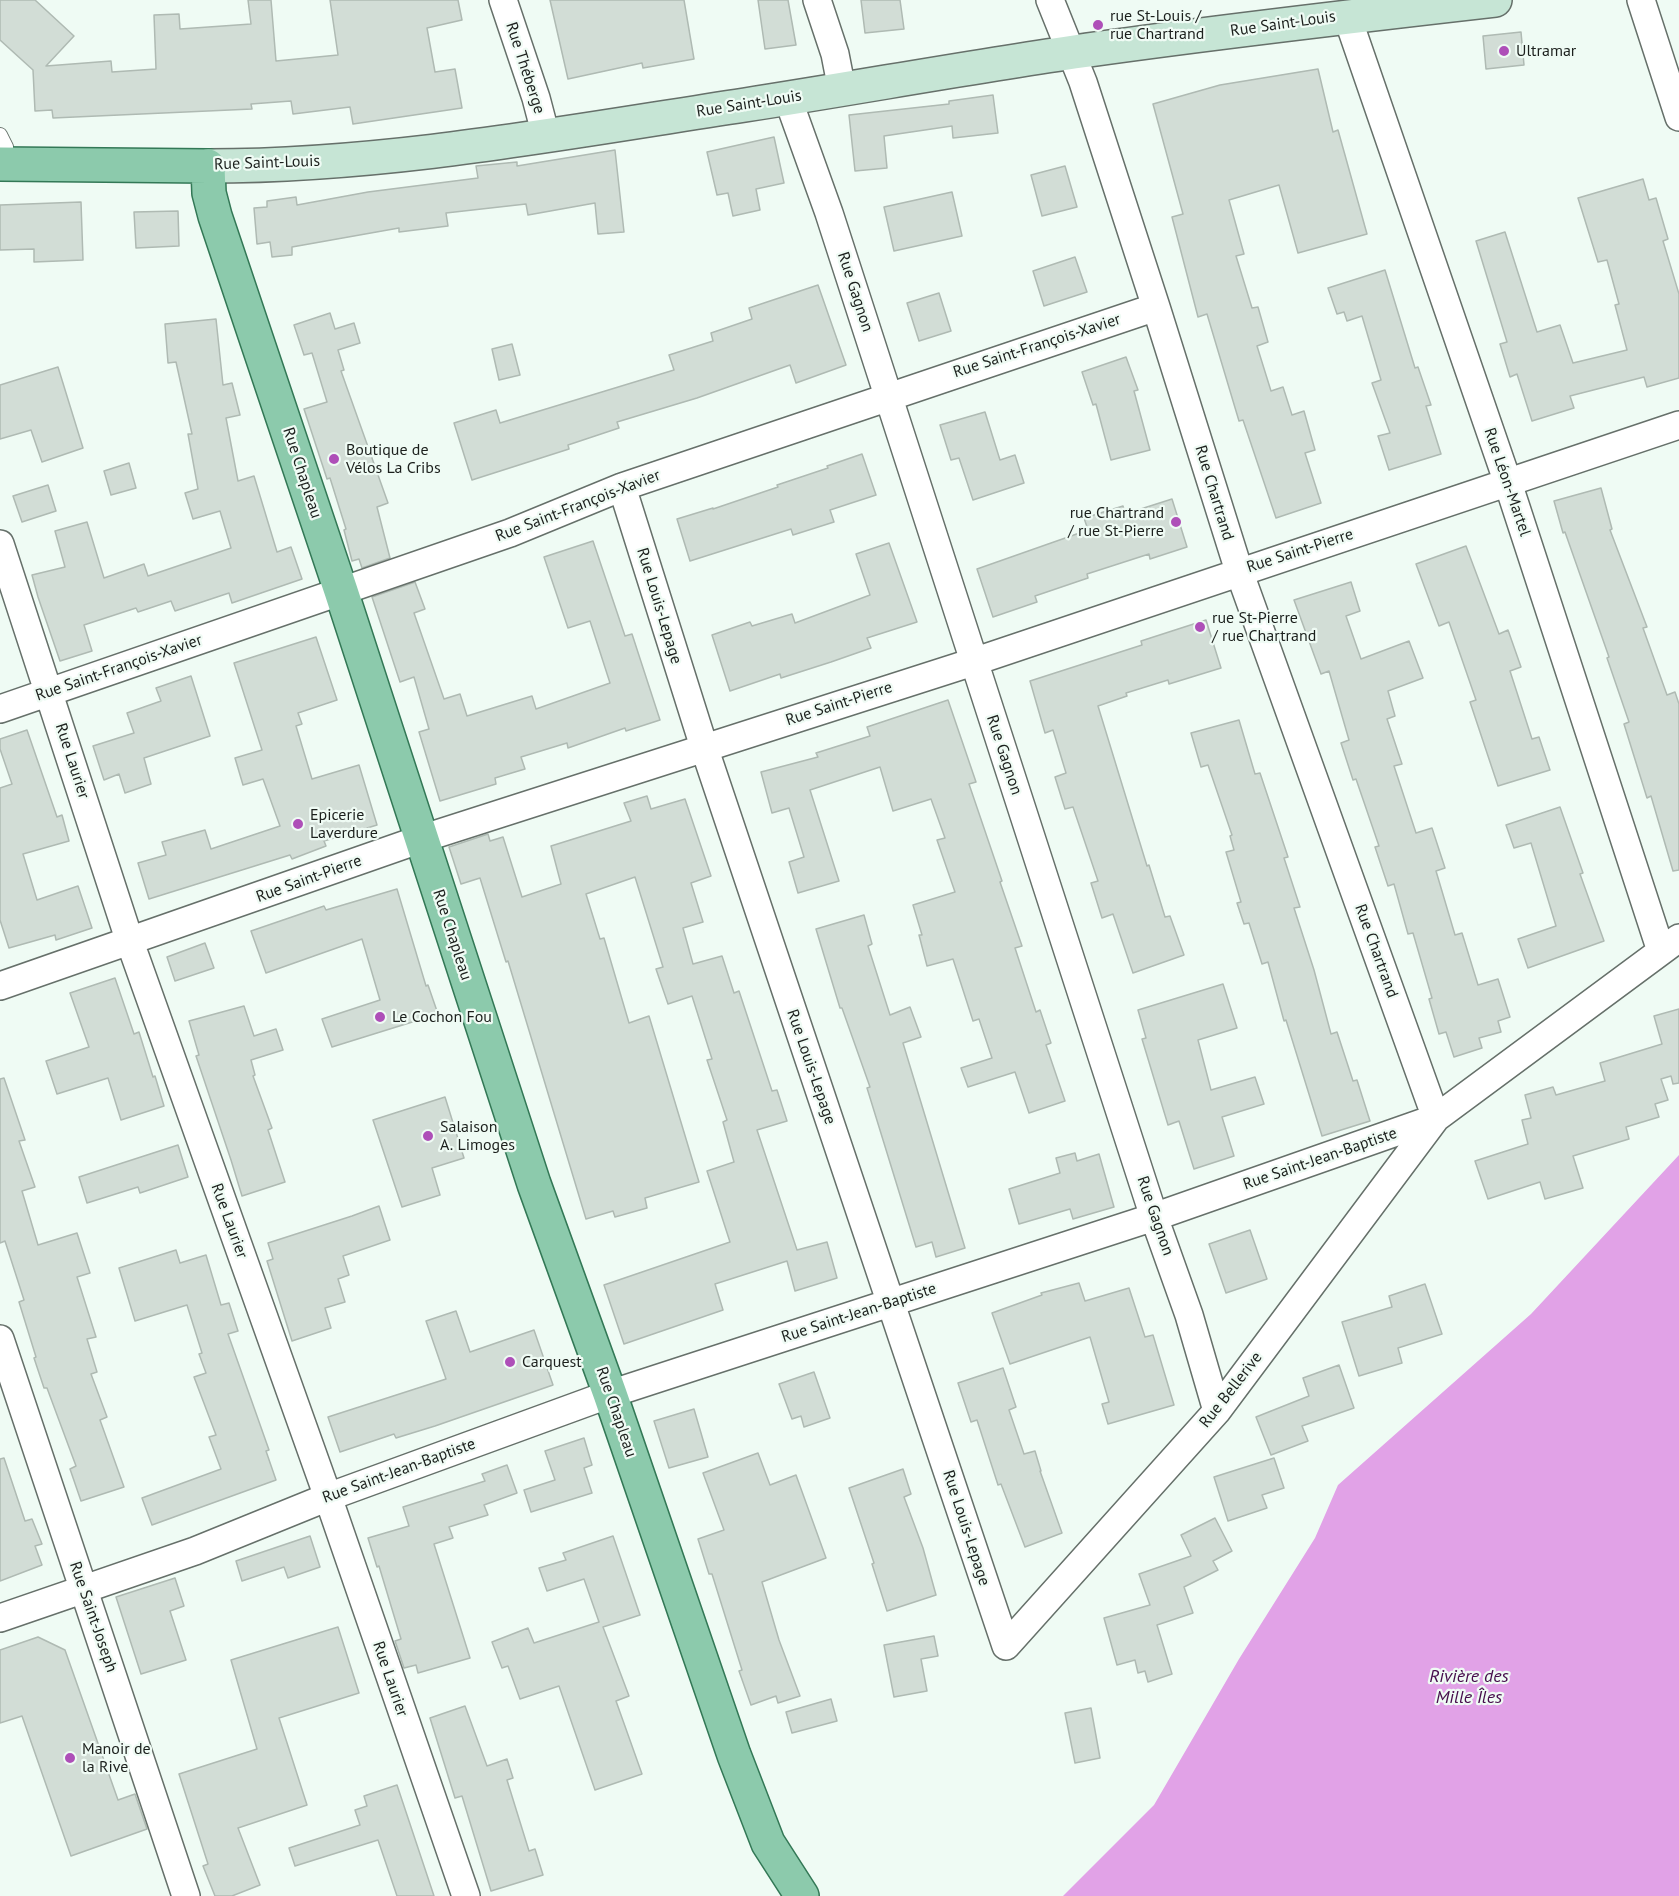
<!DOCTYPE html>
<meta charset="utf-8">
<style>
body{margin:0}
canvas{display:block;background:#effbf4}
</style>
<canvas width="1679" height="1896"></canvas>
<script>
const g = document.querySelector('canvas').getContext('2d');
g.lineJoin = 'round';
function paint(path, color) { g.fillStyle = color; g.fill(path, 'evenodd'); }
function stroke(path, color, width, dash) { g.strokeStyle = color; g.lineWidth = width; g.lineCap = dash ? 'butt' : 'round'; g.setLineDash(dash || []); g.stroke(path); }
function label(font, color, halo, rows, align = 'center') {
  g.font = font + ' "PT Sans",sans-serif'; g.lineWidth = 4.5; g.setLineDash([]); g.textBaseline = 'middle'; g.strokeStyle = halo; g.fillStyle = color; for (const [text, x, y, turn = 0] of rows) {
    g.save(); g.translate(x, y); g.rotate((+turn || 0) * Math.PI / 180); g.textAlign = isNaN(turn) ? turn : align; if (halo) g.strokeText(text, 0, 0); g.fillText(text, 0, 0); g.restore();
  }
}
paint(new Path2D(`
 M 1679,1155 L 1679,1896 L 1063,1896 L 1154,1805 L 1239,1659 L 1315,1538 L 1338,1485 L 1531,1314 Z`), '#e1a2e7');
const building = new Path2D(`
 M 0,0 L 35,0 L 74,36 L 46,66 L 111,61 L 112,72 L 156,69 L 154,15 L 179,14 L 180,29 L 251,24 L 248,0 L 271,0 L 276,61 L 338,55 L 330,0 L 458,0 L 462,20 L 427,28 L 435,72 L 455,69 L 462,108 L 353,124 L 350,107 L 293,114 L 291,101 L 251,104 L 252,109 L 53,118 L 52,110 L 35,111 L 33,70 L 0,40 Z
 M 550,0 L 684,0 L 694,59 L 643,68 L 642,63 L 568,79 Z
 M 758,0 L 788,0 L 796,45 L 765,49 Z
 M 861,0 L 900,0 L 904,29 L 865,33 Z
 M 1521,32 L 1524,65 L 1486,69 L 1483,36 Z
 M 1318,69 L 1333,132 L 1338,130 L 1367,234 L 1298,253 L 1279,185 L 1229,200 L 1244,254 L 1236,256 L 1252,308 L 1258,307 L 1268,342 L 1257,346 L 1271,391 L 1283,387 L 1292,415 L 1304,411 L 1315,450 L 1305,453 L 1321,503 L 1276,518 L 1243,420 L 1239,421 L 1207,314 L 1198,317 L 1172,217 L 1183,214 L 1153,104 L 1220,85 Z
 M 993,95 L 998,133 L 953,138 L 952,126 L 884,136 L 887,168 L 855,171 L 849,115 L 949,104 L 949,101 Z
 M 774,137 L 784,183 L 756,189 L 760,210 L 733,216 L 728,193 L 717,195 L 707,152 Z
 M 615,150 L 624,232 L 598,234 L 595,203 L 528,215 L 526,204 L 446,213 L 448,226 L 399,232 L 399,228 L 292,247 L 292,255 L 272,257 L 270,242 L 257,244 L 254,208 L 267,207 L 267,201 L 296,197 L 297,205 L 368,192 L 478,178 L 476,166 L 517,162 L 517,166 Z
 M 1065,166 L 1077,207 L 1042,216 L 1031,175 Z
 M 1643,179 L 1649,200 L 1656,198 L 1668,239 L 1663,241 L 1679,294 L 1679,378 L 1647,387 L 1644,377 L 1570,396 L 1574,408 L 1532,421 L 1517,374 L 1510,377 L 1500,344 L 1507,342 L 1476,241 L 1505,232 L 1537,332 L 1560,325 L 1573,363 L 1627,350 L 1615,305 L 1619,304 L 1607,260 L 1598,262 L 1578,198 Z
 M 952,192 L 962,236 L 894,251 L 884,207 Z
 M 81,202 L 83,260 L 34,262 L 34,249 L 0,250 L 0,205 Z
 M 178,211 L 179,246 L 136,248 L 134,212 Z
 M 1075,257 L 1087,292 L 1044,306 L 1033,271 Z
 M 1385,270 L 1415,368 L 1418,367 L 1431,405 L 1426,406 L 1441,454 L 1389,470 L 1378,436 L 1390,433 L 1372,383 L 1381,380 L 1362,316 L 1347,321 L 1344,312 L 1337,314 L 1328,288 Z
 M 818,285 L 846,365 L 796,383 L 790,365 L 697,398 L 617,422 L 619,428 L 568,445 L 569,449 L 472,480 L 454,423 L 496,410 L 500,423 L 674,370 L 669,355 L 713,341 L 711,333 L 752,319 L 749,308 Z
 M 939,293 L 951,331 L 919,341 L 907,303 Z
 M 330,313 L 335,329 L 354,323 L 360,343 L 338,350 L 344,370 L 341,371 L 388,503 L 377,507 L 390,558 L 362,568 L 359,559 L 352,561 L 344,530 L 346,529 L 330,478 L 327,479 L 304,409 L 327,402 L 312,353 L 304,355 L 294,325 Z
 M 216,319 L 223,385 L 232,383 L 240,415 L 226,418 L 238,481 L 254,476 L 277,552 L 291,547 L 302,579 L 232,603 L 229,593 L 175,611 L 171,601 L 138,612 L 136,608 L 84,625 L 92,651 L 60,661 L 38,597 L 32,575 L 65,567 L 55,531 L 87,522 L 104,578 L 144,564 L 148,576 L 231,548 L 220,511 L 193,519 L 185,493 L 198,489 L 188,434 L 192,434 L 176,362 L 168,363 L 165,324 Z
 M 512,344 L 520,375 L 499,380 L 492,349 Z
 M 1126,357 L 1138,390 L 1134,391 L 1150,450 L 1111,460 L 1096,404 L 1093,405 L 1082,372 Z
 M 58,367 L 83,448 L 42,462 L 31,430 L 0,439 L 0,385 Z
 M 985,412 L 1000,460 L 1015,455 L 1024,483 L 973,500 L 959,458 L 951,460 L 940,425 Z
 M 862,454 L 876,495 L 830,510 L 834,522 L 793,535 L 791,529 L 690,561 L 677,519 L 713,508 L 713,509 L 778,487 L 777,485 L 828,468 L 827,466 Z
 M 129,463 L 136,488 L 111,495 L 104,471 Z
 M 48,485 L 56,511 L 22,522 L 13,496 Z
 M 1601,488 L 1612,529 L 1610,530 L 1647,627 L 1643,628 L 1667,695 L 1675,692 L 1679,704 L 1679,870 L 1673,871 L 1651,796 L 1647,798 L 1624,724 L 1629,722 L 1607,658 L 1609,657 L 1565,532 L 1563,533 L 1554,501 Z
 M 1172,499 L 1187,547 L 1150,559 L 1149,554 L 1087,574 L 1088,578 L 1035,596 L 1037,602 L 993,617 L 977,569 L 1088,530 L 1084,518 L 1123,506 L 1125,514 Z
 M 593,541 L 625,636 L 632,634 L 660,720 L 626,731 L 625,728 L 568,748 L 567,743 L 521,757 L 525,769 L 495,778 L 496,784 L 440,801 L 419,732 L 429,729 L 414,677 L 400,682 L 372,597 L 415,582 L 425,609 L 414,613 L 444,699 L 460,694 L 467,716 L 532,696 L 536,709 L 610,683 L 590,621 L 568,628 L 544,557 Z
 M 889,543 L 917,622 L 867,638 L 871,648 L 831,662 L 781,678 L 780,674 L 730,691 L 712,635 L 750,622 L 752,626 L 792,614 L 795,623 L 870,595 L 856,554 Z
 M 1466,546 L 1499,634 L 1508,630 L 1521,667 L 1510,671 L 1532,739 L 1539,737 L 1550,770 L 1498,786 L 1470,702 L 1476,700 L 1449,622 L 1439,626 L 1416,564 Z
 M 1351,582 L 1360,611 L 1346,616 L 1361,659 L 1409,641 L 1423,678 L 1388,691 L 1395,716 L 1387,719 L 1402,764 L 1394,766 L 1416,833 L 1432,828 L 1445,868 L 1436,871 L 1455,935 L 1462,933 L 1478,985 L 1498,979 L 1510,1017 L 1498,1021 L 1501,1032 L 1479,1038 L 1482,1048 L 1454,1057 L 1446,1032 L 1439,1034 L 1429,999 L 1432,998 L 1413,933 L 1408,934 L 1394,884 L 1388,886 L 1375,847 L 1379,846 L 1356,779 L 1353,780 L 1341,743 L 1349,740 L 1329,671 L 1321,674 L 1294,600 Z
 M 1206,620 L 1221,668 L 1169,684 L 1168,680 L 1126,693 L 1127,696 L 1098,706 L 1147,866 L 1149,865 L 1165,917 L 1170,916 L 1184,955 L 1133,973 L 1113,914 L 1102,918 L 1091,883 L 1098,881 L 1073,807 L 1065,809 L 1055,777 L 1066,773 L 1053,730 L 1045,733 L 1030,681 L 1142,645 L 1141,641 Z
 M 316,637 L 337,700 L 298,713 L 302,724 L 296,726 L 312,779 L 359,765 L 377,825 L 324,841 L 326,846 L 292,859 L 290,855 L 149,899 L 138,863 L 166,855 L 162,842 L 205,830 L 211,849 L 280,826 L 263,779 L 243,785 L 235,758 L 262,750 L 234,663 Z
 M 191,676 L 210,736 L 144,758 L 151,784 L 125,793 L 119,774 L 104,780 L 93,746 L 134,733 L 127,713 L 161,701 L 156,688 Z
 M 948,700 L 976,782 L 969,784 L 1002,881 L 1000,882 L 1022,946 L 1015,948 L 1036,1012 L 1040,1010 L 1051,1043 L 1046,1045 L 1065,1101 L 1029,1113 L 1015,1072 L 968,1087 L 961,1068 L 992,1058 L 979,1019 L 973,1021 L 953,959 L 927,966 L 919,935 L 922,935 L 913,905 L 955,892 L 937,840 L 945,838 L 931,799 L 893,811 L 880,767 L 810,790 L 839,881 L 798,893 L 789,862 L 804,857 L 789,808 L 772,813 L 761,772 L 818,757 L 816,753 L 870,736 L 867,727 Z
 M 1239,720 L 1255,774 L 1260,773 L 1288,857 L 1284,858 L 1300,907 L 1294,908 L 1314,970 L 1331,1034 L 1337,1032 L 1353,1081 L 1357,1080 L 1370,1121 L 1322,1136 L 1286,1020 L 1284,1021 L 1268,962 L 1262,964 L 1249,923 L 1244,924 L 1237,903 L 1241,902 L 1226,852 L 1234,850 L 1230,836 L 1232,835 L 1208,765 L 1201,767 L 1191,733 Z
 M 27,730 L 57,817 L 62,815 L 69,841 L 23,854 L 37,900 L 78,886 L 92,928 L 56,940 L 55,935 L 9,948 L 0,920 L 0,788 L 12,784 L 0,749 L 0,739 Z
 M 647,796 L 651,809 L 685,799 L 711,876 L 691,883 L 703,922 L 683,928 L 693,964 L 722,956 L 734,993 L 739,991 L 772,1091 L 777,1090 L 787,1121 L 757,1130 L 797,1250 L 827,1242 L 837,1278 L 795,1291 L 787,1261 L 715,1284 L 723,1310 L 624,1344 L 604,1285 L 730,1242 L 707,1171 L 734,1162 L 723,1122 L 727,1120 L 707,1060 L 712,1059 L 692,996 L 668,1004 L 656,969 L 663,967 L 635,877 L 586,894 L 600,939 L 604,938 L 629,1023 L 649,1016 L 699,1182 L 645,1198 L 647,1208 L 615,1217 L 613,1211 L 586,1219 L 508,961 L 506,962 L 480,878 L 461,884 L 449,847 L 488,834 L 490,841 L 503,837 L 522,897 L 561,884 L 551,846 L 631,821 L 624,803 Z
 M 1560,807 L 1583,873 L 1580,874 L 1604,941 L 1528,968 L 1518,939 L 1556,926 L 1531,843 L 1514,848 L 1506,825 Z
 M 397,889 L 426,986 L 428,985 L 438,1014 L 332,1047 L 322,1019 L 380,1000 L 362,939 L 266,973 L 251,931 L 324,906 L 326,910 Z
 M 864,915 L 872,944 L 868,946 L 890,1015 L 910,1007 L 921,1037 L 903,1043 L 965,1248 L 936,1257 L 932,1242 L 916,1247 L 867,1088 L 870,1087 L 842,1008 L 840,1008 L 816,929 Z
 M 205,943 L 214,968 L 175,981 L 167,957 Z
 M 115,978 L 134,1034 L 139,1032 L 153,1077 L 155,1076 L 164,1106 L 121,1120 L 108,1078 L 57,1094 L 46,1061 L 89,1047 L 70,993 Z
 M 1223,984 L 1237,1028 L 1198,1040 L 1211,1090 L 1255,1077 L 1264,1104 L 1222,1117 L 1234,1156 L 1194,1169 L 1179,1121 L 1168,1125 L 1142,1039 L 1146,1038 L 1138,1010 Z
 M 244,1006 L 254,1036 L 276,1029 L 283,1050 L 251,1060 L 255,1075 L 253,1076 L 272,1128 L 268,1130 L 285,1182 L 242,1196 L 231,1160 L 196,1056 L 199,1055 L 189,1021 Z
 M 1679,1009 L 1679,1083 L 1673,1084 L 1671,1076 L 1661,1079 L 1668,1100 L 1655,1104 L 1659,1117 L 1626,1127 L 1629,1139 L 1573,1156 L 1583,1188 L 1545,1199 L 1540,1182 L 1488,1199 L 1475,1161 L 1528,1144 L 1522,1120 L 1531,1118 L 1525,1095 L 1553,1087 L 1556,1095 L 1605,1081 L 1600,1063 L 1662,1044 L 1654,1016 Z
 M 4,1078 L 25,1140 L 19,1141 L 35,1187 L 22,1191 L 38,1245 L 77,1233 L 90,1273 L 77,1277 L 96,1337 L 87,1339 L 97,1372 L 91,1374 L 107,1417 L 100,1420 L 124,1487 L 81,1501 L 70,1469 L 76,1466 L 47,1388 L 44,1388 L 34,1358 L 36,1357 L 19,1302 L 24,1300 L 5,1241 L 0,1243 L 0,1079 Z
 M 445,1097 L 464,1158 L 432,1168 L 440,1195 L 402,1207 L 373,1120 Z
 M 178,1145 L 188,1177 L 140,1193 L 138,1187 L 87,1203 L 79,1177 Z
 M 1075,1153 L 1077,1161 L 1099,1154 L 1114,1207 L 1073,1219 L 1070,1209 L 1019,1224 L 1009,1189 L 1060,1173 L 1056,1158 Z
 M 379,1206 L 390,1240 L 343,1256 L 349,1275 L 338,1279 L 345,1302 L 325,1308 L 331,1328 L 292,1341 L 267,1261 L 273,1259 L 268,1243 L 352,1216 Z
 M 1250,1230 L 1267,1279 L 1226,1293 L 1209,1244 Z
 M 176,1250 L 180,1263 L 206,1255 L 221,1305 L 229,1303 L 238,1331 L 228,1334 L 269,1450 L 266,1451 L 276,1480 L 152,1525 L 142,1498 L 221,1469 L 209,1437 L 216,1435 L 194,1377 L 206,1373 L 199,1354 L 202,1353 L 187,1305 L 135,1321 L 119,1268 Z
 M 1079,1283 L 1085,1301 L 1129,1288 L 1145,1337 L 1153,1335 L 1174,1405 L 1108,1424 L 1102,1404 L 1109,1402 L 1090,1337 L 1010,1364 L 992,1313 L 1042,1295 L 1041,1293 Z
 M 1425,1284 L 1442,1334 L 1398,1348 L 1402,1363 L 1359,1376 L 1342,1322 L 1392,1307 L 1389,1296 Z
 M 456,1311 L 470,1352 L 534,1330 L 553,1385 L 435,1426 L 396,1438 L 394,1434 L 340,1452 L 328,1417 L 446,1379 L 426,1321 Z
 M 1339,1365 L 1354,1408 L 1302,1426 L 1308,1441 L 1271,1455 L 1256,1417 L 1309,1396 L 1303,1378 Z
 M 1003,1368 L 1016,1407 L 1009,1410 L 1024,1454 L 1035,1451 L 1041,1471 L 1040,1471 L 1062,1533 L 1025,1547 L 1001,1484 L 998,1485 L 977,1420 L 971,1422 L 958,1383 Z
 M 814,1372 L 830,1418 L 804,1427 L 801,1416 L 792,1419 L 779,1384 Z
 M 694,1409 L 708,1457 L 669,1468 L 654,1421 Z
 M 584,1438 L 592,1465 L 584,1468 L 592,1493 L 531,1512 L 524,1490 L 555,1480 L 545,1451 Z
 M 758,1453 L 770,1485 L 796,1475 L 826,1558 L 762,1582 L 779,1640 L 800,1696 L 778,1703 L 776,1696 L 751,1705 L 739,1671 L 742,1670 L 712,1574 L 709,1574 L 698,1539 L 724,1530 L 703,1473 Z
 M 4,1458 L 25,1521 L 32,1519 L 42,1544 L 35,1546 L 42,1565 L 0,1581 L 0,1459 Z
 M 1274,1458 L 1284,1488 L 1262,1495 L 1267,1508 L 1228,1521 L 1214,1477 Z
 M 507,1465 L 517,1493 L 484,1505 L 488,1515 L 449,1527 L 453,1538 L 434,1544 L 470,1658 L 418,1673 L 416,1665 L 404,1668 L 395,1641 L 401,1639 L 379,1566 L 377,1567 L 368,1538 L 409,1526 L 403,1507 L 485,1481 L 482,1474 Z
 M 903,1469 L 911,1494 L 904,1497 L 923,1548 L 936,1595 L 887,1611 L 872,1564 L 874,1563 L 849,1488 Z
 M 1215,1518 L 1232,1551 L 1213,1561 L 1218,1570 L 1184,1587 L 1193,1613 L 1157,1625 L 1172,1674 L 1148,1682 L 1145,1671 L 1138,1673 L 1135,1660 L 1117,1665 L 1104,1618 L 1150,1605 L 1139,1574 L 1191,1556 L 1181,1535 Z
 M 310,1536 L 320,1567 L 288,1578 L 284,1567 L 242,1581 L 236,1561 Z
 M 613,1536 L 640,1615 L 603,1627 L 629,1696 L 616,1701 L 642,1774 L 595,1790 L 559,1686 L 520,1699 L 508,1666 L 502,1668 L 492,1642 L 528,1628 L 534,1643 L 599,1622 L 584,1579 L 547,1591 L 539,1568 L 566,1560 L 563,1553 Z
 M 175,1578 L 184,1606 L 170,1611 L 186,1660 L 141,1674 L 116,1597 Z
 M 338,1627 L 359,1693 L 279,1718 L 307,1805 L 238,1828 L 260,1885 L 232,1896 L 215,1896 L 203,1866 L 208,1864 L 179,1774 L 257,1749 L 231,1660 Z
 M 934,1636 L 938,1656 L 921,1659 L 927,1691 L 894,1697 L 884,1645 Z
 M 38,1637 L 65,1650 L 118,1800 L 135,1794 L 147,1829 L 71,1856 L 22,1716 L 0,1723 L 0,1650 Z
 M 831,1699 L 837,1721 L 792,1733 L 786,1712 Z
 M 465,1706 L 487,1766 L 507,1759 L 513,1778 L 507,1780 L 529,1851 L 535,1849 L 543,1875 L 491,1891 L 462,1796 L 455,1798 L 430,1718 Z
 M 1091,1708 L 1100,1758 L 1075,1763 L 1065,1713 Z
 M 397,1785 L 434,1896 L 397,1896 L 378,1840 L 295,1866 L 289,1848 L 360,1825 L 355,1810 L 367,1806 L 364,1796 Z`);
paint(building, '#d2ddd6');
stroke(building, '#afbab3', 1.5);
const service = new Path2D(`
 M 0,135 L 6,147 L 7,164`);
const minor = new Path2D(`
 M 503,0 L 536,98 L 546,136
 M 817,0 L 835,54 L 842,90
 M 1050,0 L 1083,82 L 1156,307 L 1239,571 L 1436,1118
 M 1641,0 L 1679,117
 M 1347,16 L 1508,483 L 1661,951
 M 788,99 L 829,213 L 1154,1217 L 1189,1315 L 1217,1411
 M 622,487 L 704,747 L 1006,1646 L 1217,1411 L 1436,1118
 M 0,544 L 130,942 L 328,1497 L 466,1896
 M 0,709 L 510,533 L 622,487 L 1156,307
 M 0,986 L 421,839 L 973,662 L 1679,425
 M 0,1339 L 186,1896
 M 0,1618 L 195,1551 L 328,1497 L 610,1394 L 1154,1217 L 1436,1118 L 1679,938`);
const secondary = new Path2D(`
 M 208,166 C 389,166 567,132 745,105 C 855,88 964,68 1074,52 C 1214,32 1354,16 1495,0`);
const primary = new Path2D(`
 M 0,164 L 208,166 L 209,193 L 215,216 L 341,591 L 534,1184 L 610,1394 L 734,1755 L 768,1843 L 802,1896`);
stroke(service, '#66706a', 16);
stroke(minor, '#66706a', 30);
stroke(secondary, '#66706a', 36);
stroke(primary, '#337856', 36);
stroke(service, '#fff', 14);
stroke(minor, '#fff', 27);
stroke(secondary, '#c6e5d5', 33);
stroke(primary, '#8ccaac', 33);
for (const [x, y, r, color] of [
 [1098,25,6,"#ae4fb8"],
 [1504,51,6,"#ae4fb8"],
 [334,459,6,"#ae4fb8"],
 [1176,522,6,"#ae4fb8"],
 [1200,627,6,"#ae4fb8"],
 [298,824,6,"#ae4fb8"],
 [380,1017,6,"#ae4fb8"],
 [428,1136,6,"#ae4fb8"],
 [510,1362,6,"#ae4fb8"],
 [70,1758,6,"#ae4fb8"]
]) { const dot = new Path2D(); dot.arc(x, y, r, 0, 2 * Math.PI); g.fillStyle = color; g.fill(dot); stroke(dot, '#effbf4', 2); }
label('16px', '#1c201d', '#effbf4', [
 ["rue St-Louis /",1110,16],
 ["rue Chartrand",1110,34],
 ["Ultramar",1516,51],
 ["Boutique de",346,450],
 ["Vélos La Cribs",346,468],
 ["rue Chartrand",1164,513,"right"],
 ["/ rue St-Pierre",1164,531,"right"],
 ["rue St-Pierre",1212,618],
 ["/ rue Chartrand",1212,636],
 ["Epicerie",310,815],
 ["Laverdure",310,833],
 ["Le Cochon Fou",392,1017],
 ["Salaison",440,1127],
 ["A. Limoges",440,1145],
 ["Carquest",522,1362],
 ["Manoir de",82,1749],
 ["la Rive",82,1767]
], 'left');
label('16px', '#1c201d', '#effbf4', [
 ["Rue Saint-Louis",1283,24,-8],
 ["Rue Théberge",525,68,72],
 ["Rue Saint-Louis",749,104,-9],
 ["Rue Saint-Louis",267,163,-2],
 ["Rue Gagnon",855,292,72],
 ["Rue Saint-François-Xavier",1037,346,-18],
 ["Rue Chapleau",302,473,72],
 ["Rue Léon-Martel",1507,482,71],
 ["Rue Chartrand",1214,493,73],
 ["Rue Saint-François-Xavier",578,506,-21],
 ["Rue Saint-Pierre",1300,551,-18],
 ["Rue Louis-Lepage",659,606,73],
 ["Rue Saint-François-Xavier",119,668,-19],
 ["Rue Saint-Pierre",839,704,-18],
 ["Rue Gagnon",1004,755,72],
 ["Rue Laurier",72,761,72],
 ["Rue Saint-Pierre",309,879,-20],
 ["Rue Chapleau",452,935,72],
 ["Rue Chartrand",1376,951,70],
 ["Rue Louis-Lepage",811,1067,71],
 ["Rue Saint-Jean-Baptiste",1320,1159,-19],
 ["Rue Gagnon",1155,1216,71],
 ["Rue Laurier",229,1221,70],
 ["Rue Saint-Jean-Baptiste",859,1313,-18],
 ["Rue Bellerive",1231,1390,-52],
 ["Rue Chapleau",616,1412,71],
 ["Rue Saint-Jean-Baptiste",399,1471,-20],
 ["Rue Louis-Lepage",966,1528,72],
 ["Rue Saint-Joseph",93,1617,71],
 ["Rue Laurier",390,1679,71]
]);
label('italic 18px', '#450c4b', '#effbf4', [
 ["Rivière des",1469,1677],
 ["Mille Îles",1469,1698]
]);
</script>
